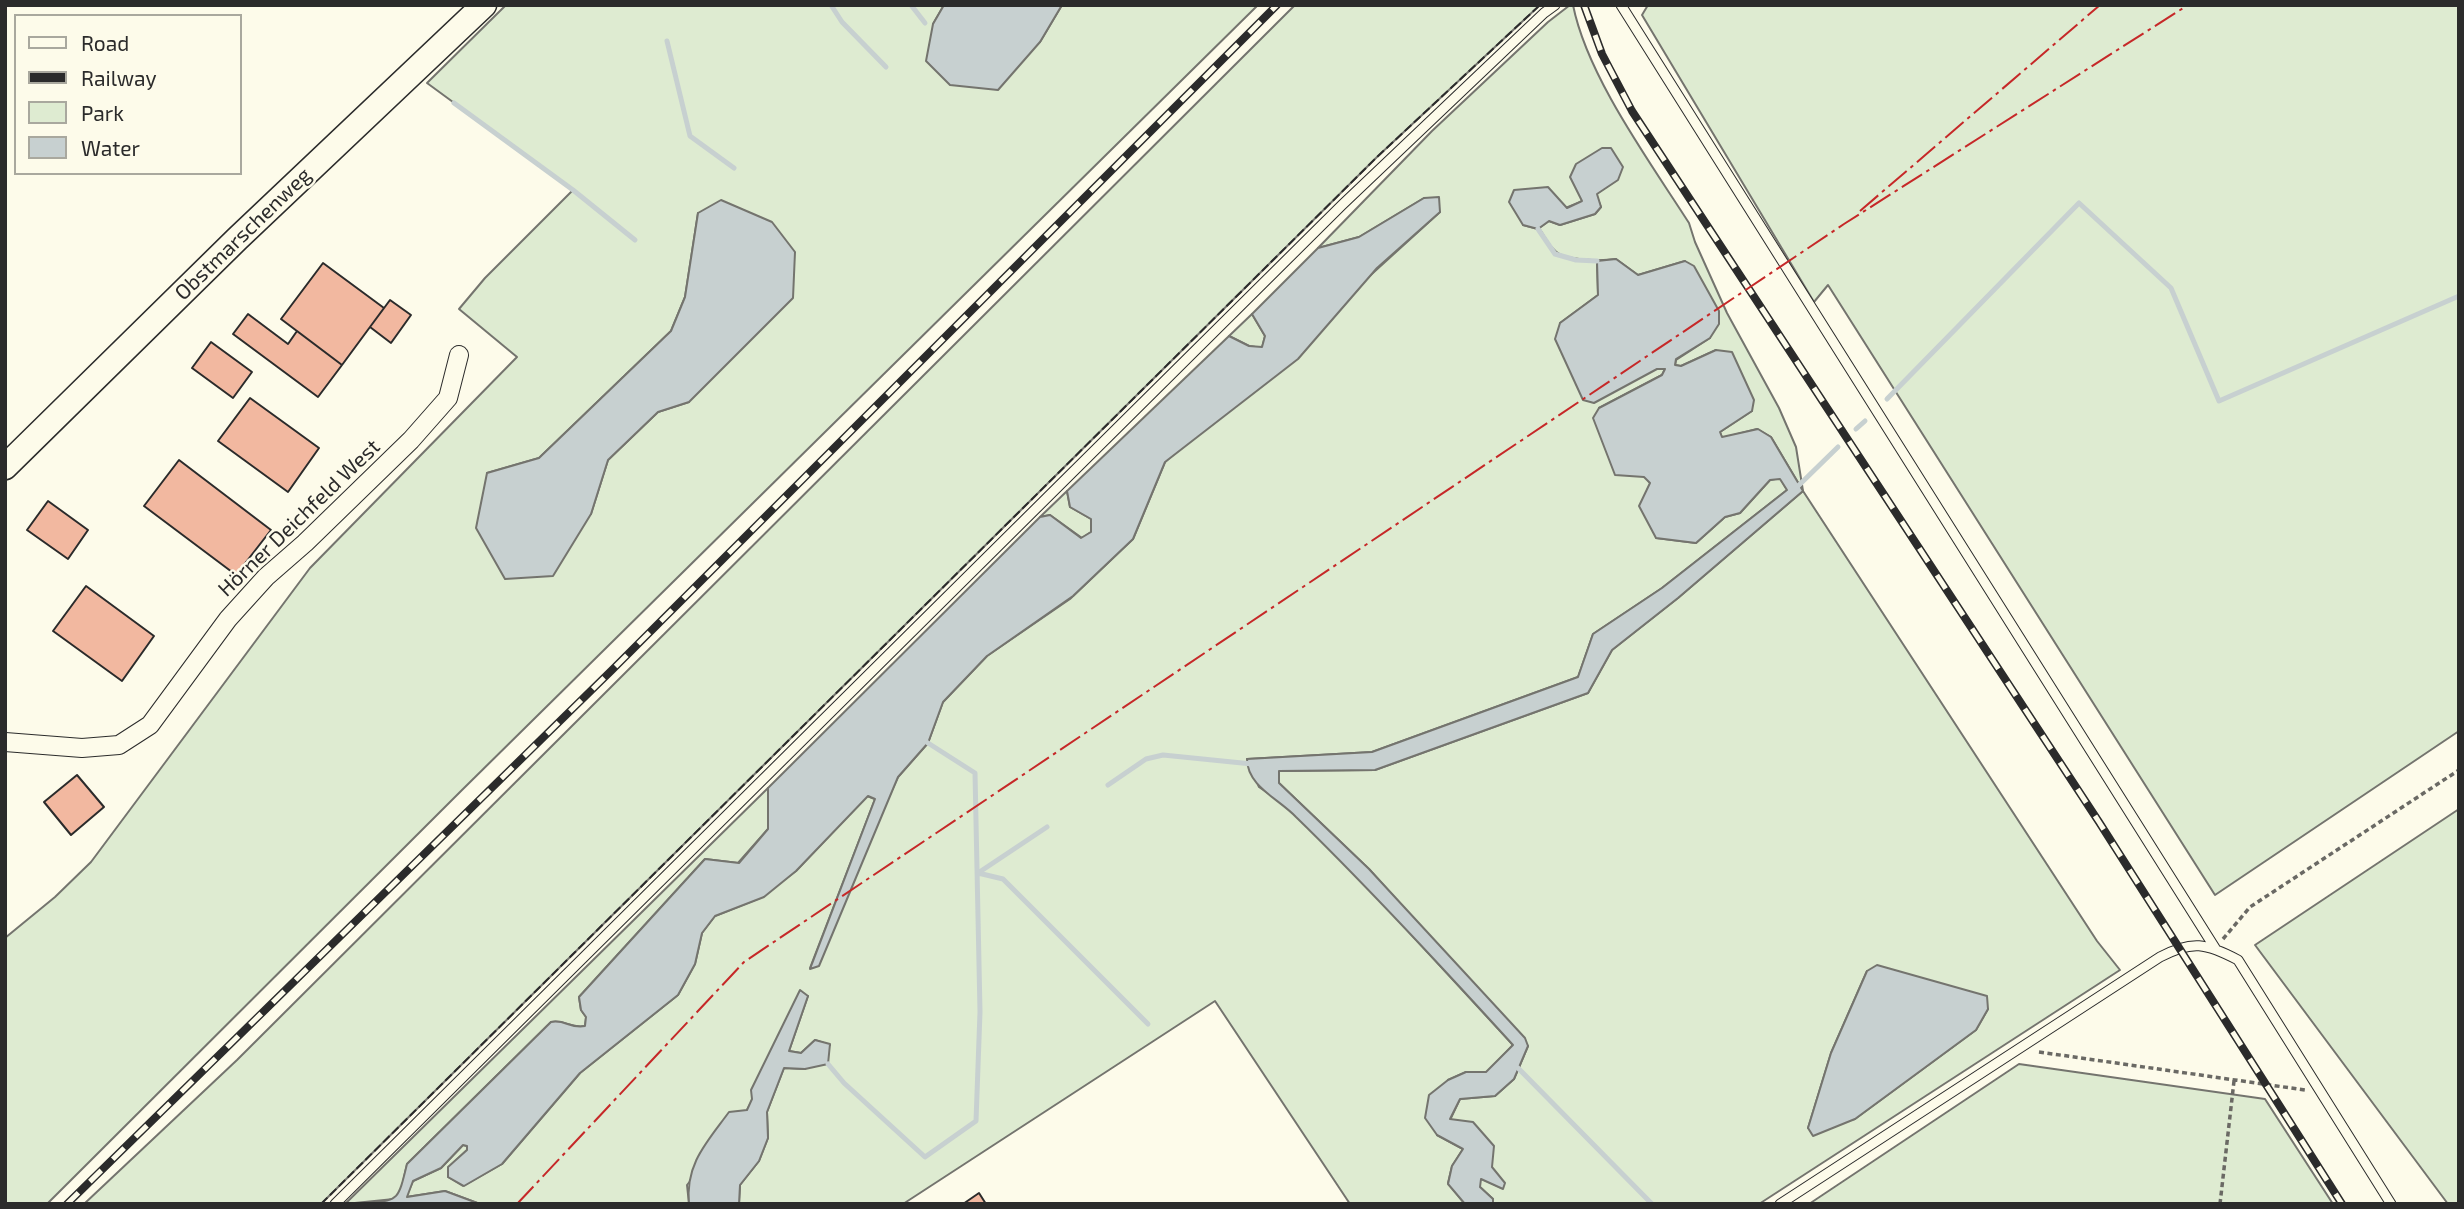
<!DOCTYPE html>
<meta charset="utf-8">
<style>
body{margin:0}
#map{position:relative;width:2464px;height:1209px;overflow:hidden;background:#fdfbea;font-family:"Exo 2",sans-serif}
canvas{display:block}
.frame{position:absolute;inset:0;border:7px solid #2b2b2b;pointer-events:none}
.legend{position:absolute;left:14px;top:14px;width:228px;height:161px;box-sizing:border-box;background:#fdfbea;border:2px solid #a9a89e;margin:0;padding:9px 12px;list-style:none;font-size:21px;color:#2b2b2b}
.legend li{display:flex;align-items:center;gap:14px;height:35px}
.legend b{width:35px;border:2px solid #a9a89e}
</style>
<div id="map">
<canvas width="2464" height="1209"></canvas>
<div class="frame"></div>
<ul class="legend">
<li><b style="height:9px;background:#fdfbea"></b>Road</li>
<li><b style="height:9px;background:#2b2b2b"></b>Railway</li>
<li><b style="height:19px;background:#deebd1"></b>Park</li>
<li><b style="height:19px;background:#c7d0d0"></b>Water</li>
</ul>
</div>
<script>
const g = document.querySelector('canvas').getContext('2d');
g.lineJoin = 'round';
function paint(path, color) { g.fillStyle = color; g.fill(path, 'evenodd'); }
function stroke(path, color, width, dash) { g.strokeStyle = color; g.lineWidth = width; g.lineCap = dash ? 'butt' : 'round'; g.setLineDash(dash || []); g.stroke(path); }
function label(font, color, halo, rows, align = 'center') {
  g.font = font + ' "Exo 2",sans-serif'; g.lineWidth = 5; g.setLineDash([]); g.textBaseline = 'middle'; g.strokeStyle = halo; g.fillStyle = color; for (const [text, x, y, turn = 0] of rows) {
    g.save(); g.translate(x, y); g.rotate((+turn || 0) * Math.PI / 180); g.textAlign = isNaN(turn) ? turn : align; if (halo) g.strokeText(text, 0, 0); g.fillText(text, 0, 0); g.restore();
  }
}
const green = new Path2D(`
 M 506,5 L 944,5 L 933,24 L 1040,42 L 1062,5 L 1258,5 L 461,791 L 47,1204 L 5,1204 L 5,938 L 55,897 L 91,862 L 310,568 L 517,357 L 459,309 L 485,278 L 573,190 L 427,83 ZM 698,213 L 689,402 L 658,412 L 608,460 L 591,514 L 487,473 L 539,458 L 671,331 L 685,297 Z
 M 1295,5 L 1540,5 L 1377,157 L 321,1204 L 84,1204 L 237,1060 Z
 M 1570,5 L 1573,5 C 1587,76 1650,162 1689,223 L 1695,242 L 1727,313 L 1779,408 L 1796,447 L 1803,491 L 2097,941 L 2120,970 L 1759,1204 L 1493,1204 L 1493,1199 L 1480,1187 L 1480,1178 L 1502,1188 L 1450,1120 L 1460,1099 L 1495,1096 L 1514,1079 L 1528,1046 L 1369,869 L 1279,783 L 1279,771 L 1375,770 L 1588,693 L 1612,650 L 1678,598 L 1803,491 L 1771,437 L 1757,429 L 1722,438 L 1720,432 L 1752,411 L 1716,350 L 1681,366 L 1675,365 L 1676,360 L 1710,338 L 1685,261 L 1638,275 L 1616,259 C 1602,261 1566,261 1555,251 C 1549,246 1544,235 1539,228 L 1549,221 L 1560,225 L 1595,214 L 1601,207 L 1596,194 L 1617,180 L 1583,201 L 1523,225 L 1538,229 C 1559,259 1560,259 1597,261 L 1598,295 L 1560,323 L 1657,369 L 1665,369 L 1662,375 L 1599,408 L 1650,483 L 1656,538 L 1696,543 L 1725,517 L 1740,513 L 1770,480 L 1780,478 L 1787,490 L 1662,588 L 1593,634 L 1578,677 L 1372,752 L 1247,759 L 1259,787 L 1285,805 L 1361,880 L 1513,1045 L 1486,1073 L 1466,1072 L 1448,1080 L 1437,1135 L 1463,1149 L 1452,1166 L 1448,1183 L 1465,1204 L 1350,1204 L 1215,1001 L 903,1204 L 739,1204 L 740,1185 L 759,1161 L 768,1138 L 767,1112 L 784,1068 L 805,1069 L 830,1045 L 815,1040 L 801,1053 L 789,1051 L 808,996 L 747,1110 L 687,1185 L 689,1204 L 480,1204 L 445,1191 L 406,1197 L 413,1181 L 441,1168 L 463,1145 L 467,1146 L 467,1150 L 449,1167 L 448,1177 L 463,1186 L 502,1164 L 580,1073 L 678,995 L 695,964 L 702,933 L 715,916 L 760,898 L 796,871 L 867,796 L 875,799 L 810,968 L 898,777 L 928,743 L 943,702 L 987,656 L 1070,599 L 1133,539 L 1165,462 L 1440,212 L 1424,198 L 1359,237 L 1318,248 L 1432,131 L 1548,22 ZM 1867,971 L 1988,1009 L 1976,1030 L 1855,1119 L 1808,1128 L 1831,1053 Z
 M 1648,5 L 2459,5 L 2459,731 L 2215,895 L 1828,285 L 1814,302 L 1642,15 Z
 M 1252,314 L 1265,336 L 1262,348 L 1249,346 L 1229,336 Z
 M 1067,491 L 1070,507 L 1091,519 L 1091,532 L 1082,538 L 1050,515 L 1040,517 Z
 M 768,788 L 768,829 L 738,863 L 705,859 L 579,997 L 581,1010 L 586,1017 L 585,1026 C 570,1029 565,1019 551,1022 L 407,1164 L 400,1195 L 394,1199 L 345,1204 Z
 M 2459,809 L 2459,1204 L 2448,1204 L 2255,945 Z
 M 2019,1064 L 2265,1099 L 2333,1204 L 1809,1204 Z`);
paint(green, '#deebd1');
stroke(green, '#74746e', 2);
const water = new Path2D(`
 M 944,5 L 1062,5 L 1040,42 L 998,90 L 950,85 L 926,61 L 933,24 Z
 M 1602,148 L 1611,148 L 1623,167 L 1618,180 L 1597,194 L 1601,207 L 1595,214 L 1560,225 L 1549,221 L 1538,229 L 1523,225 L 1509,202 L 1514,190 L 1548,187 L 1567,208 L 1582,201 L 1570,177 L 1576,164 Z
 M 1439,197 L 1440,212 L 1377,268 L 1298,359 L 1165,462 L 1133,539 L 1073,596 L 987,656 L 943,702 L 928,743 L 898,777 L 819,966 L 810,969 L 875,799 L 868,796 L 796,871 L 764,897 L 715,916 L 702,933 L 695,964 L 678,995 L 580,1073 L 502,1164 L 464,1186 L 448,1177 L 448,1167 L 467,1150 L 467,1146 L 463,1145 L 441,1168 L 413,1181 L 407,1197 L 445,1191 L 480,1204 L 358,1204 C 399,1199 397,1205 407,1164 L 551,1022 C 565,1019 570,1029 585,1026 L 586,1017 L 581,1010 L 579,997 L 705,859 L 739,863 L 768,829 L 768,788 L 1040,517 L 1050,515 L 1081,538 L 1091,532 L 1091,519 L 1070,507 L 1067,491 L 1229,336 L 1249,346 L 1262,347 L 1265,336 L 1252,314 L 1318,248 L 1359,237 L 1424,198 Z
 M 721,200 L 772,222 L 795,252 L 793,298 L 689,402 L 658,412 L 608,460 L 591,514 L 553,576 L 505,579 L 476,528 L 487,473 L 539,458 L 671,331 L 685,297 L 698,213 Z
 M 1616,259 L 1638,275 L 1685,261 L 1694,266 L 1719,311 L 1719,324 L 1710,338 L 1676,359 L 1675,365 L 1681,366 L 1716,350 L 1732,352 L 1754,400 L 1752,411 L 1720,432 L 1722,437 L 1758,429 L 1771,437 L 1803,491 L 1678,598 L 1612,650 L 1588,693 L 1375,770 L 1279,771 L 1279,783 L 1369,869 L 1525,1038 L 1528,1046 L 1514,1079 L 1495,1096 L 1460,1099 L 1450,1119 L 1473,1122 L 1494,1146 L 1492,1167 L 1505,1183 L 1503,1189 L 1481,1179 L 1480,1187 L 1493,1199 L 1493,1204 L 1465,1204 L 1448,1184 L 1452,1166 L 1463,1149 L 1437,1135 L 1425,1118 L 1429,1095 L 1448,1080 L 1466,1072 L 1486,1072 L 1513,1045 C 1442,967 1371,890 1296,817 C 1279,799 1247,786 1247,759 L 1372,752 L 1578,677 L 1593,634 L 1662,588 L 1787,490 L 1780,479 L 1770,480 L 1740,513 L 1725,517 L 1696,543 L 1656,538 L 1639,506 L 1650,483 L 1644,477 L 1615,475 L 1593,418 L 1599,408 L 1662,375 L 1665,369 L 1657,369 L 1594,403 L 1583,400 L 1555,339 L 1560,323 L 1598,295 L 1597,261 Z
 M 1877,965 L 1987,996 L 1988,1009 L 1976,1030 L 1855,1119 L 1813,1136 L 1808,1128 L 1831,1053 L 1867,971 Z
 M 800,990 L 808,996 L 789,1051 L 801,1053 L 815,1040 L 830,1044 L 828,1064 L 805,1069 L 784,1068 L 767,1112 L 768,1138 L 759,1161 L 740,1185 L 739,1204 L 689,1204 C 685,1164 707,1142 729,1112 L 747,1110 L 752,1099 L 751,1090 Z`);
paint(water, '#c7d0d0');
stroke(water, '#74746e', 2);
stroke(new Path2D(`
 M 831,5 L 842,22 L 886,67
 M 911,5 L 925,23
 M 667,41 L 690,136 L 734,168
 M 454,103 L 573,190 L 635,240
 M 1538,229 L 1555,254 L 1576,260 L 1597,261
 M 1887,399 L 2079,203 L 2171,288 L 2219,401 L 2459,296
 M 1856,429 L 1865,421
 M 1795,489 L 1838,447
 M 1108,785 L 1146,759 L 1163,755 L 1252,764
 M 1047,827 L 978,873 L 1003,879 L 1148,1024
 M 828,1064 L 844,1083 L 925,1157 L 976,1121 L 980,1012 L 975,773 L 928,743
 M 1518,1068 L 1652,1204`), '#c7d0d0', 5);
const building = new Path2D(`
 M 323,263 L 384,308 L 342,365 L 281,319 Z
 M 390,300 L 411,315 L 391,343 L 370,327 Z
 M 248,314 L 288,344 L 297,331 L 342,365 L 318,397 L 233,334 Z
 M 211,342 L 252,372 L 233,398 L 192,368 Z
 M 250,398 L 319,448 L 288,492 L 218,441 Z
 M 179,460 L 271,530 L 236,575 L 144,506 Z
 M 48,501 L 88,530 L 68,559 L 27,530 Z
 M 86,586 L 154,636 L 122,681 L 53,631 Z
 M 77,775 L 104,807 L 71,835 L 44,802 Z
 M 979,1193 L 986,1204 L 963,1204 Z`);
paint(building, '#f2b8a0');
stroke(building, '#2b2b2b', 2);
const lane = new Path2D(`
 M 1621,5 L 2215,948
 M 335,1204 L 1342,205 L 1544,13 L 1555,5
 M 1780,1204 L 2160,957 C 2192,940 2206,943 2238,960 L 2391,1204`);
const street = new Path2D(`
 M 5,742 L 82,748 L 119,745 L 150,725 L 228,619 L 266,577 L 305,543 L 411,440 L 448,398 L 459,355`);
const secondary = new Path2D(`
 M 5,467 L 237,239 L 484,5`);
stroke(lane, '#2b2b2b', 11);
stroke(street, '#2b2b2b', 20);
stroke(secondary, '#2b2b2b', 27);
stroke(new Path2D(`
 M 2223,939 L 2250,907 L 2459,770
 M 2039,1052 L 2305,1090
 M 2220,1204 L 2234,1081`), '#6a6964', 3.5, [5, 3.5]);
stroke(lane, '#fdfbea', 9);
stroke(street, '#fdfbea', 18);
stroke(secondary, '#fdfbea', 24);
const rail = new Path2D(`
 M 1584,5 L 1602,54 L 1632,111 L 2099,822 L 2342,1204
 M 67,1204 L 611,671 L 1277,5`);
stroke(rail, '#2b2b2b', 8);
stroke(rail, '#fdfbea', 5, [16]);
stroke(new Path2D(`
 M 321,1204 L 1377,157 L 1540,5`), '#2b2b2b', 2, [9, 3.5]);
stroke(new Path2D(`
 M 1860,211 L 2100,5
 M 517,1204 L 744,962 L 1844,224 L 2188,5`), '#c62828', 2, [24, 5, 3.5, 5]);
label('21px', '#2b2b2b', '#fdfbea', [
 ["Obstmarschenweg",243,234,-44],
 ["Hörner Deichfeld West",299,518,-44]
]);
</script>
